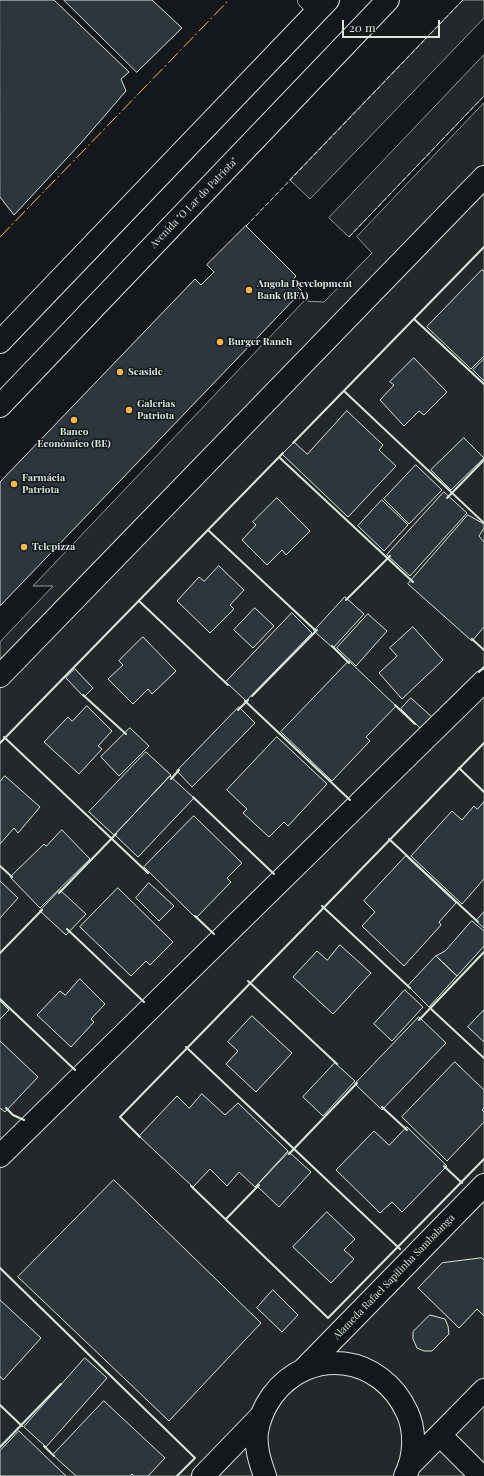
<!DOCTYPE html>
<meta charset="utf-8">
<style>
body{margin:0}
#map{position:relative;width:484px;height:1476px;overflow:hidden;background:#14181c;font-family:"Playfair Display",serif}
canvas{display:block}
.scale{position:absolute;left:342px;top:20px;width:98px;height:18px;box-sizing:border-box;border:2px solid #d8e6dc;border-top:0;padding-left:5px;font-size:12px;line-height:14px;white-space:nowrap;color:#d8e6dc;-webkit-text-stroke:3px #14181c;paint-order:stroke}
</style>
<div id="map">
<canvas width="484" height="1476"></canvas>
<div class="scale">20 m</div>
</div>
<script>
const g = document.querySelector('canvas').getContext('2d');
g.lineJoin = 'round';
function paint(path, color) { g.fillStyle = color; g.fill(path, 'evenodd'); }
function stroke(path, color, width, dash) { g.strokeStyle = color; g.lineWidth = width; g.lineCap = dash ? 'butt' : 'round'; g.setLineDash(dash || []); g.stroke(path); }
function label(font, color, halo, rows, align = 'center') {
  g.font = font + ' "Playfair Display",serif'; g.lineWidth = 3; g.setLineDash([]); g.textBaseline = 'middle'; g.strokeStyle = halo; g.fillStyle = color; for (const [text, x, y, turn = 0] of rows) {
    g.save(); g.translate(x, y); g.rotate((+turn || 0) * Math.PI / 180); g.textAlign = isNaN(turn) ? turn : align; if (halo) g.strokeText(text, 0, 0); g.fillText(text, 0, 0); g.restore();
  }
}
const parking = new Path2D(`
 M 463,0 L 484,0 L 484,18 L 310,199 L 290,180 Z
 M 484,55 L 484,96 L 349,237 L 329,218 Z
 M 484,103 L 484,1476 L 0,1476 L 0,642 L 53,586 L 33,586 L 304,301 L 324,302 L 372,253 L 357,237 Z`);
paint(parking, '#24282b');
stroke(parking, '#939e99', 1);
const building = new Path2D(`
 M 0,0 L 54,0 L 129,72 L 121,79 L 126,91 L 81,143 L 14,215 L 0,197 Z
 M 64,0 L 152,0 L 182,28 L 137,72 Z
 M 246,226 L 296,276 L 292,281 L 302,291 L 0,606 L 0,482 L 195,279 L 201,285 L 214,272 L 207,265 Z
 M 482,270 L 484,271 L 484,356 L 471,369 L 427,327 Z
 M 414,358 L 447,392 L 424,415 L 419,411 L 404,426 L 380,400 L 394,385 L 390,382 Z
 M 484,359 L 484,381 L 473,370 Z
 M 347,411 L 383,445 L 379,450 L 396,466 L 348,517 L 282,454 L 294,442 L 307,454 Z
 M 464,438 L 484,458 L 451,490 L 431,470 Z
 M 416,465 L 442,490 L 409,524 L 384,499 Z
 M 444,492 L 467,513 L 410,576 L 387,555 Z
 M 277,498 L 310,531 L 286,555 L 282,550 L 267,565 L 242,540 L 256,525 L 253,522 Z
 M 382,500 L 408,525 L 384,551 L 358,526 Z
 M 468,515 L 484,524 L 484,528 L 479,536 L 484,542 L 484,627 L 472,641 L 408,584 Z
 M 219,566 L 244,590 L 230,605 L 234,609 L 210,633 L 177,601 L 199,577 L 204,581 Z
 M 345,597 L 364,614 L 333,648 L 314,631 Z
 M 255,608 L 274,626 L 253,648 L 234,630 Z
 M 292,613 L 312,633 L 246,701 L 226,682 Z
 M 368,614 L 387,631 L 356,666 L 337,648 Z
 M 413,627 L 443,660 L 402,699 L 379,673 L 397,656 L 390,648 Z
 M 143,637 L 176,671 L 152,694 L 148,689 L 133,704 L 108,679 L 123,665 L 119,661 Z
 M 349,661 L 396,706 L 366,737 L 370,741 L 332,781 L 281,732 Z
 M 75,669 L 93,688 L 84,697 L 66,678 Z
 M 411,698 L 433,718 L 422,730 L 401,709 Z
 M 87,706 L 112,731 L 98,746 L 102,749 L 79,774 L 44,742 L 68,717 L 72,721 Z
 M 239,707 L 255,723 L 192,787 L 177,771 Z
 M 130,728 L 149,746 L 119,776 L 101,757 Z
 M 277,737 L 327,784 L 288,826 L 284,822 L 269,837 L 243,813 L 247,809 L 227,790 Z
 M 146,752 L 171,775 L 114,835 L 89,812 Z
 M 5,776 L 40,807 L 18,833 L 14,828 L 0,844 L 0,782 Z
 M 170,776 L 194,798 L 138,857 L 115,835 Z
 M 484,802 L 484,879 L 462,904 L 411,856 L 452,811 L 462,820 L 474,806 L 477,809 Z
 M 194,816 L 242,863 L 227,878 L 231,882 L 196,918 L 144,867 Z
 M 62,830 L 90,859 L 40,908 L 10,877 L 44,844 L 46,846 Z
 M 406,856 L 456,903 L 439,922 L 441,925 L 404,966 L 362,926 L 375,912 L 364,901 Z
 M 0,881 L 18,898 L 0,918 Z
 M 149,883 L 174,906 L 159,921 L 136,898 Z
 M 118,888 L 173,942 L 150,965 L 146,961 L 131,976 L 80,927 Z
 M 60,890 L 86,914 L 66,935 L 40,911 Z
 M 484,912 L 484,928 L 476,921 Z
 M 472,921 L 484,931 L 484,946 L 457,976 L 436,956 L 445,951 Z
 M 340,945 L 371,973 L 333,1014 L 293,977 L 317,951 L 327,960 Z
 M 436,956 L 457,976 L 429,1007 L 408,986 Z
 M 80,979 L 105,1004 L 91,1019 L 94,1022 L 71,1047 L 37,1015 L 60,991 L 65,995 Z
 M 405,990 L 423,1007 L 392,1041 L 374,1024 Z
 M 0,1001 L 9,1010 L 0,1019 Z
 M 484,1010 L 484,1042 L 468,1027 Z
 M 252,1016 L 292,1053 L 256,1092 L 226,1064 L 238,1051 L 228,1042 Z
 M 419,1017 L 446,1043 L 382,1110 L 355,1084 Z
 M 0,1041 L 38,1077 L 5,1112 L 0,1108 Z
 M 455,1062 L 484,1090 L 484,1108 L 482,1110 L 484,1112 L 484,1122 L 447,1161 L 402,1117 Z
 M 335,1063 L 355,1081 L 323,1116 L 303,1097 Z
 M 202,1094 L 225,1115 L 238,1103 L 288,1151 L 255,1187 L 239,1172 L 227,1186 L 210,1169 L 193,1187 L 139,1136 L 177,1096 L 189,1108 Z
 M 407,1127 L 447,1166 L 402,1212 L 392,1202 L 380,1213 L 336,1170 L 374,1131 L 389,1145 Z
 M 289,1152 L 311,1172 L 279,1207 L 257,1186 Z
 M 114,1180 L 261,1323 L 169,1421 L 18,1277 Z
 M 327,1212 L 355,1239 L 344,1250 L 354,1259 L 331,1283 L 293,1247 Z
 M 482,1258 L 484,1260 L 484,1316 L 477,1309 L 459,1328 L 418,1288 L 442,1263 Z
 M 273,1290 L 298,1315 L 282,1332 L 257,1308 Z
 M 0,1300 L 41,1338 L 3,1380 L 0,1376 Z
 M 430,1315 L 445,1319 L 448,1326 L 449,1334 L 432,1351 L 424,1351 L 417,1348 L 413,1339 L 413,1332 Z
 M 85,1358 L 107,1378 L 46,1447 L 24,1427 Z
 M 104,1401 L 165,1458 L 148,1476 L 134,1476 L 132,1474 L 130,1476 L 76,1476 L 53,1455 Z
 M 19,1431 L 66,1476 L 0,1476 L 0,1451 Z`);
paint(building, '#2c363c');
stroke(building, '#d8e6dc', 1);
const lane = new Path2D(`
 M 305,0 L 317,12`);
const street = new Path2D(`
 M 0,676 L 484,177
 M 0,1156 L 484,681
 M 304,1369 L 484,1185
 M 440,1435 L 481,1476
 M 409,1466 L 484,1390
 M 203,1476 L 262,1415
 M 265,1476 C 260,1462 255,1447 257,1432 C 259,1419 265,1406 272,1396 C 310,1345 381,1355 407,1412 C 416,1431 415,1457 405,1476`);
const secondary = new Path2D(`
 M 0,342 L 328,0
 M 0,406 L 388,0`);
stroke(lane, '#d8e6dc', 16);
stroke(street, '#d8e6dc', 24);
stroke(secondary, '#d8e6dc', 24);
stroke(lane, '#14181c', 15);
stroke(street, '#14181c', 22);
stroke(secondary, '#14181c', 22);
stroke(new Path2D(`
 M 246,226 L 463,0
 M 349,237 L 484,96`), '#d8e6dc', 1, [5, 2]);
stroke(new Path2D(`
 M 414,319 L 484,384
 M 344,391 L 484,523
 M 293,443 L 484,247
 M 280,458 L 413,582
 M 447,498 L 484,460
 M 208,530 L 316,631
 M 346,600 L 390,556
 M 139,601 L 228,685
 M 472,639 L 484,650
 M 332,646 L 349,663
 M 479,672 L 484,667
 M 83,695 L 126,734
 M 252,696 L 317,630
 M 245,701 L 350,800
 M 395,705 L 415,724
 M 238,710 L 248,700
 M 4,737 L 148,873
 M 0,743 L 283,453
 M 459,768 L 484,792
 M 171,779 L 179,770
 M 193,797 L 274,874
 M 389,839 L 478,922
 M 0,866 L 12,877
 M 59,893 L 116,834
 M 322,906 L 410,988
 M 195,916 L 214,934
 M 67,929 L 144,1002
 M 0,953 L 42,910
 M 248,981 L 337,1064
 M 0,999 L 75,1070
 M 430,1008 L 484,1058
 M 419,1020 L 484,952
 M 186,1047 L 400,1249
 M 382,1107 L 407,1130
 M 6,1108 L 13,1115 L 24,1120
 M 140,1137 L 120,1117 L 484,743
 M 289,1154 L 357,1083
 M 444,1166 L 462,1183
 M 191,1186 L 328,1318 L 484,1159
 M 226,1219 L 259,1185
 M 0,1268 L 195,1458 L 177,1476
 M 0,1405 L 22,1426
 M 44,1446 L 54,1456
 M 0,1447 L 61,1384`), '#d8e6dc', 2);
stroke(new Path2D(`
 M 0,237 L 229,0`), '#ffb74d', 1, [14, 3, 2, 3]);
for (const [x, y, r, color] of [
 [249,290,4,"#ffb74d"],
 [220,342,4,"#ffb74d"],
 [120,372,4,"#ffb74d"],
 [129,410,4,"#ffb74d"],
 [74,420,4,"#ffb74d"],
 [14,484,4,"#ffb74d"],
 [24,547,4,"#ffb74d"]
]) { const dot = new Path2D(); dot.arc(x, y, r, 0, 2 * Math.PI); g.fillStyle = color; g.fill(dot); stroke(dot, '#14181c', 1.5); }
label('10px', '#d8e6dc', '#14181c', [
 ["Avenida \"O Lar do Patriota\"",194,203,-46],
 ["Alameda Rafael Sapilinha Sambalanga",394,1277,-46]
]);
label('bold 10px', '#d8e6dc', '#14181c', [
 ["Angola Development",257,284],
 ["Bank (BFA)",257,296],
 ["Burger Ranch",228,342],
 ["Seaside",128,372],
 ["Galerias",137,404],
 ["Patriota",137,416],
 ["Banco",74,432,"center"],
 ["Económico (BE)",74,444,"center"],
 ["Farmácia",22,478],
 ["Patriota",22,490],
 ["Telepizza",32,547]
], 'left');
</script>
